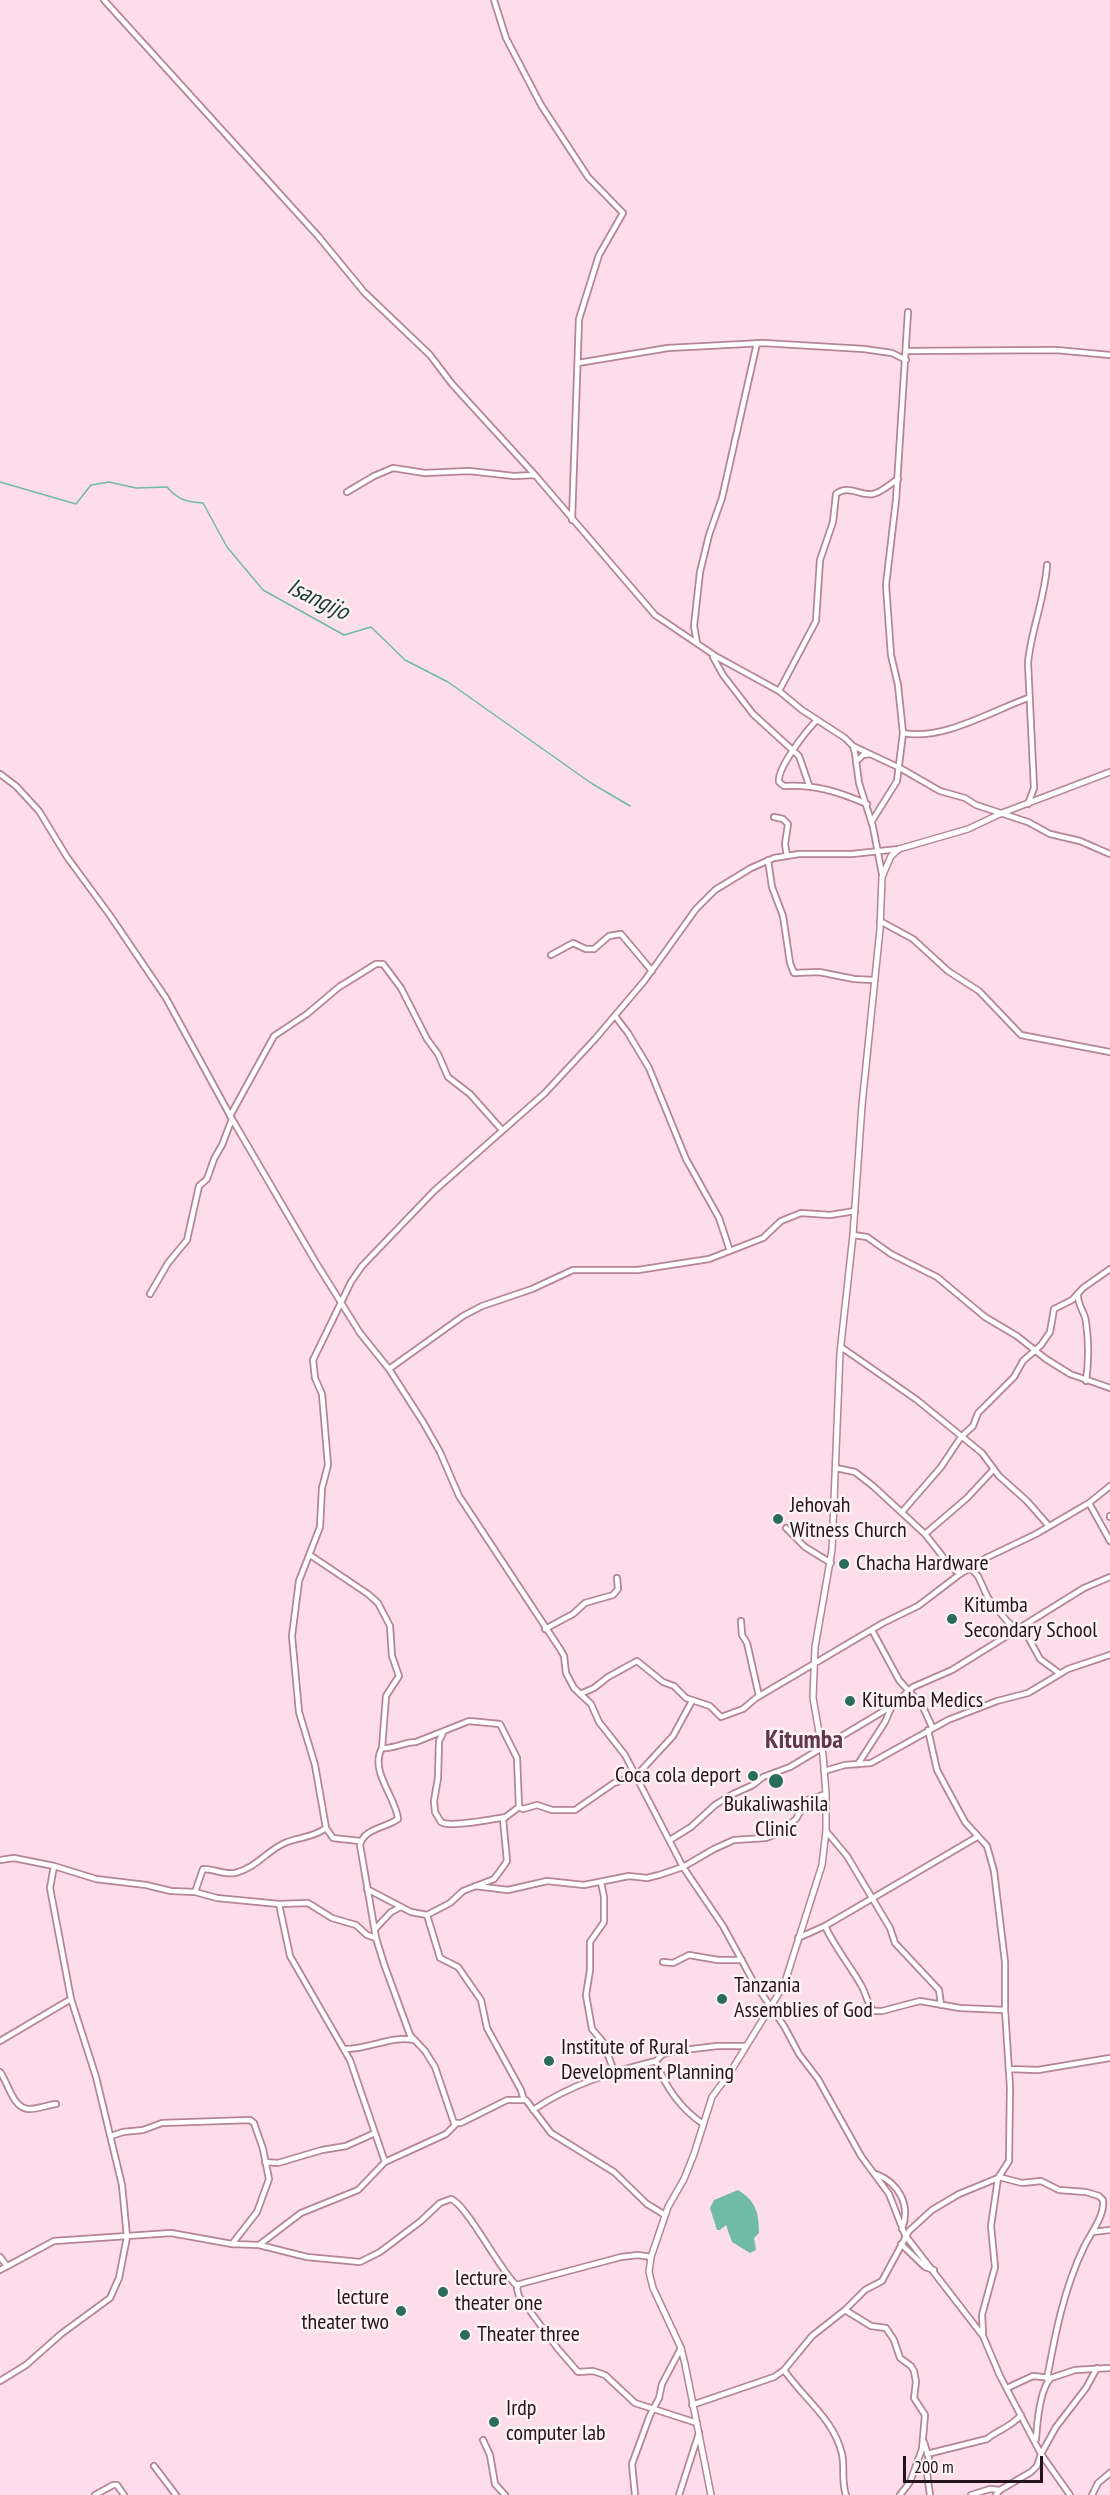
<!DOCTYPE html>
<style>
body{margin:0}
#map{position:relative;width:1110px;height:2495px;overflow:hidden;background:#fdddea;font-family:"PT Sans Narrow",sans-serif}
canvas{display:block}
.scale{position:absolute;left:903px;top:2456px;width:140px;height:27px;box-sizing:border-box;border:3px solid #26141c;border-top:0;padding-left:8px;font-size:18px;line-height:21px;white-space:nowrap;color:#26141c;-webkit-text-stroke:4px #fcf1f5;paint-order:stroke}
</style>
<div id="map">
<canvas width="1110" height="2495"></canvas>
<div class="scale">200 m</div>
</div>
<script>
const g = document.querySelector('canvas').getContext('2d');
g.lineJoin = 'round';
function paint(path, color) { g.fillStyle = color; g.fill(path, 'evenodd'); }
function stroke(path, color, width, dash) { g.strokeStyle = color; g.lineWidth = width; g.lineCap = dash ? 'butt' : 'round'; g.setLineDash(dash || []); g.stroke(path); }
function label(font, color, halo, rows, align = 'center') {
  g.font = font + ' "PT Sans Narrow",sans-serif'; g.lineWidth = 5; g.setLineDash([]); g.textBaseline = 'middle'; g.strokeStyle = halo; g.fillStyle = color; for (const [text, x, y, turn = 0] of rows) {
    g.save(); g.translate(x, y); g.rotate((+turn || 0) * Math.PI / 180); g.textAlign = isNaN(turn) ? turn : align; if (halo) g.strokeText(text, 0, 0); g.fillText(text, 0, 0); g.restore();
  }
}
paint(new Path2D(`
 M 738,2190 C 756,2201 759,2213 759,2233 L 754,2238 L 756,2250 L 750,2253 L 732,2242 L 726,2225 L 720,2230 L 717,2230 L 710,2208 L 714,2200 Z`), '#6fbba3');
stroke(new Path2D(`
 M 0,482 L 76,504 L 91,485 L 109,482 L 136,488 L 167,487 C 178,500 187,502 203,503 L 227,547 L 263,590 L 344,635 L 371,627 L 405,660 L 448,682 L 591,783 L 630,806`), '#6fbba3', 1.5);
const minor = new Path2D(`
 M 104,0 L 318,236 L 364,292 L 430,355 L 452,384 L 535,475 L 655,615 L 717,657 L 779,691 L 802,710 L 845,738 L 853,746 L 855,753 L 859,783 L 873,827 L 882,874
 M 494,0 L 506,38 L 541,105 L 588,177 L 623,213 L 599,255 L 579,319 L 572,520
 M 906,351 L 1056,350 L 1110,355
 M 578,363 L 668,348 L 763,343 L 864,349 L 892,353 L 906,360
 M 347,492 L 374,476 L 393,468 L 425,473 L 469,471 L 514,476 L 535,475
 M 697,643 L 694,626 L 700,572 L 709,535 L 722,498 L 757,343
 M 713,657 L 723,675 L 753,714 L 799,756 L 809,785
 M 779,691 L 816,621 L 820,560 L 833,522 L 836,494 C 848,484 860,496 873,494 C 882,492 890,484 898,479
 M 817,720 C 806,731 777,768 779,782 L 784,786 C 815,784 839,792 867,804
 M 903,733 C 942,741 992,711 1028,698
 M 853,746 L 900,768 L 940,791 L 965,798 L 976,805 L 1028,822 L 1050,834 L 1080,841 L 1110,854
 M 856,762 L 863,755 L 870,754
 M 0,774 L 16,786 L 39,811 L 67,857 L 109,914 L 166,998 L 232,1119 L 315,1261 L 360,1333 L 389,1369 L 423,1422 L 440,1452 L 459,1496 L 560,1649 L 564,1656 L 566,1673 L 574,1688 L 591,1704 L 599,1722 L 625,1755 L 683,1867 L 723,1926 L 753,1981 L 784,2026 L 799,2054 L 818,2079 L 861,2156 L 889,2194 L 905,2235 L 983,2336 L 1000,2376 L 1041,2454 L 1070,2495
 M 1028,804 L 1034,788 L 1028,663 C 1031,630 1045,598 1047,565
 M 774,817 L 783,819 L 788,824 L 785,844 L 787,856
 M 872,821 L 897,781 L 903,733 L 898,685 L 891,655 L 886,585 L 896,500 L 908,312
 M 768,860 L 772,887 L 783,916 L 790,963 L 794,973 L 819,972 L 854,979 L 874,980
 M 880,921 L 913,939 L 948,971 L 979,991 L 1021,1035 L 1110,1052
 M 551,955 L 573,943 L 586,949 L 594,949 L 609,936 L 621,934 L 652,971
 M 615,1016 L 628,1033 L 649,1068 L 686,1159 L 719,1218 L 730,1251
 M 230,1116 L 274,1036 L 307,1014 L 339,987 L 376,964 L 383,964 L 401,988 L 427,1039 L 438,1054 L 448,1077 L 470,1094 L 502,1130
 M 853,1235 L 867,1237 L 891,1254 L 937,1277 L 985,1317 L 1017,1336 L 1046,1359 L 1070,1374 L 1110,1388
 M 150,1294 L 168,1263 L 187,1240 L 199,1186 L 207,1179 L 214,1159 L 222,1145 L 232,1119
 M 1078,1294 C 1077,1305 1085,1312 1086,1322 C 1089,1343 1089,1360 1086,1381
 M 841,1347 L 917,1400 L 982,1453 L 999,1476 L 1027,1501 L 1048,1525
 M 389,1369 L 463,1316 L 482,1306 L 532,1289 L 573,1270 L 638,1270 L 709,1259 L 763,1238 L 781,1221 L 801,1213 L 830,1215 L 855,1211
 M 836,1468 L 855,1472 L 873,1486 L 925,1534 L 951,1567 L 960,1574
 M 1089,1503 L 1110,1541
 M 902,1512 L 941,1467 L 961,1437 L 973,1426 L 978,1413 L 1014,1377 L 1023,1361 L 1041,1345 L 1050,1332 L 1054,1309 L 1072,1300 L 1083,1288 L 1110,1269
 M 1110,1516 L 1110,1517
 M 786,1528 L 805,1547 L 831,1563
 M 925,1534 L 967,1498 L 994,1469
 M 310,1555 L 368,1594 L 378,1603 L 390,1626 L 392,1656 L 399,1676 L 386,1696 L 382,1748
 M 970,1568 L 978,1576 L 988,1598 L 1007,1621 L 1014,1627 L 1026,1633 L 1040,1659 L 1059,1673
 M 741,1621 L 742,1635 L 747,1643 L 759,1696
 M 545,1629 L 573,1614 L 585,1603 L 613,1595 L 618,1589 L 617,1578
 M 873,1632 L 899,1680 L 923,1707 L 932,1727
 M 580,1694 L 594,1688 L 608,1677 L 637,1661 L 663,1682 L 674,1686 L 686,1698 L 710,1706 L 721,1717 L 743,1709 L 756,1698 L 883,1623 L 918,1606 L 960,1574 L 988,1557 L 1036,1534 L 1089,1503 L 1110,1486
 M 443,1733 L 439,1741 L 438,1778 L 434,1801 L 435,1812 L 441,1822 C 451,1828 492,1819 506,1817
 M 858,1764 L 885,1722 L 892,1706 L 913,1687 L 952,1670 L 1084,1588 L 1110,1577
 M 824,1771 L 845,1765 L 871,1763 L 948,1720 L 997,1701 L 1028,1693 L 1068,1669 L 1110,1655
 M 826,1831 L 847,1856 L 890,1928 L 895,1943 L 939,1990 L 941,2005
 M 670,1840 L 691,1827 L 715,1805 L 733,1794 L 753,1785 L 763,1777 L 790,1767 L 892,1706
 M 360,1841 L 333,1838 L 326,1828 L 315,1765 L 299,1712 L 292,1636 L 299,1581 L 320,1527 L 322,1488 L 328,1465 L 322,1394 L 315,1378 L 313,1360 L 351,1282 L 362,1266 L 434,1191 L 545,1093 L 595,1039 L 645,980 L 696,909 L 715,890 L 751,868 L 774,858 L 799,854 L 852,854 L 899,849
 M 0,1860 L 14,1858 L 54,1866 L 96,1879 L 146,1885 L 171,1891 L 195,1892 L 217,1898 L 279,1904 L 308,1903 L 332,1918 L 356,1925 L 367,1935 L 376,1938
 M 601,1882 L 604,1897 L 604,1922 L 590,1942 L 590,1970 L 586,1995 L 592,2029 L 603,2042 L 614,2071
 M 475,1886 L 508,1890 L 547,1881 L 584,1885 L 629,1876 L 647,1878 L 659,1875 L 683,1867 L 714,1849 L 734,1840 L 766,1838 L 779,1833 L 796,1819 L 807,1800 L 826,1794
 M 367,1889 L 411,1912 L 427,1915 L 450,1903 L 463,1891 L 494,1879 C 498,1874 503,1867 507,1861 L 503,1819 L 519,1807
 M 195,1892 L 203,1869 C 214,1869 225,1875 235,1873 C 257,1868 268,1849 287,1842 C 301,1837 314,1837 326,1828
 M 279,1904 L 290,1956 L 350,2060 L 385,2162
 M 427,1915 L 440,1958 L 458,1967 L 481,2000 L 487,2028 L 521,2090 L 524,2100
 M 825,1926 C 835,1948 850,1965 861,1985 C 866,1993 867,2004 874,2011 L 882,2011 L 920,2001 L 960,2008 L 1005,2010
 M 375,1929 L 391,1912 L 401,1907
 M 798,1938 L 825,1926 L 977,1837
 M 663,1962 L 673,1963 L 689,1955 L 718,1960 L 742,1960
 M 0,2041 L 71,1999 L 50,1888 L 54,1866
 M 344,2049 C 368,2050 391,2035 414,2040
 M 656,2061 C 665,2087 680,2108 703,2124
 M 1009,2069 L 1038,2070 L 1110,2058
 M 0,2072 C 8,2082 12,2107 28,2109 C 36,2110 47,2105 56,2104
 M 533,2110 C 571,2084 612,2072 656,2061 L 663,2054 L 676,2051 L 717,2046 L 745,2046
 M 111,2136 L 123,2132 L 143,2130 L 162,2123 L 250,2120 L 254,2123 L 263,2149 L 269,2179 L 257,2212 L 232,2244
 M 265,2162 L 278,2163 L 322,2150 L 346,2146 L 375,2133
 M 876,2174 C 899,2183 911,2205 902,2229
 M 999,2177 L 1022,2183 L 1041,2181 L 1059,2190 L 1086,2192 L 1099,2196 L 1103,2200 C 1105,2216 1090,2234 1084,2247 C 1064,2288 1055,2335 1047,2379
 M 665,2215 L 647,2204 L 614,2172 L 551,2133 L 526,2100 L 507,2100 L 461,2123 L 454,2123 L 435,2067 L 425,2051 L 410,2035 L 384,1964 L 376,1938 L 360,1845 C 364,1828 386,1828 398,1819 C 396,1797 369,1771 382,1748 C 394,1749 404,1742 416,1742 L 469,1721 L 500,1724 L 517,1758 L 519,1807 L 523,1809 L 537,1805 L 552,1810 L 575,1810 L 614,1783 L 636,1776 L 673,1736 L 692,1701
 M 1093,2232 L 1110,2230
 M 901,2244 L 925,2267 L 934,2270
 M 259,2245 L 301,2213 L 358,2190 L 385,2162 L 446,2134 L 456,2124
 M 0,2257 L 7,2266
 M 0,2270 L 54,2241 L 171,2233 L 232,2244 L 259,2245 L 307,2257 L 360,2262 L 380,2252 L 421,2221 L 440,2203 L 451,2199 C 466,2204 500,2270 516,2285 L 621,2257 L 638,2255 L 651,2257
 M 518,2286 L 517,2289 L 519,2296 L 558,2349 L 578,2372 L 593,2371 L 605,2375 L 635,2403 L 697,2423
 M 845,2310 L 871,2326 L 886,2328 L 894,2340 L 900,2358 L 911,2366 L 914,2371 L 916,2382 L 914,2398 L 925,2415 L 922,2449 L 910,2482 L 900,2495
 M 983,2333 L 982,2315 L 995,2267 L 991,2226 L 998,2178
 M 784,2370 C 803,2398 834,2419 842,2454 C 845,2467 841,2481 846,2495
 M 0,2381 L 26,2365 L 61,2334 L 110,2298 L 119,2278 L 127,2237 L 122,2185 L 96,2077 L 71,1999
 M 1007,2388 L 1033,2376 L 1051,2378 L 1075,2370 L 1110,2368
 M 692,2405 L 774,2377 L 784,2370 L 812,2336 L 845,2310 L 865,2290 L 882,2281 L 909,2231 L 932,2210 L 959,2194 L 998,2178 L 1009,2161 L 1010,2087 L 1005,2010 L 1005,1962 L 994,1871 L 987,1846 L 965,1822 L 937,1770 L 928,1730
 M 1036,2439 C 1037,2424 1040,2390 1050,2379
 M 483,2440 L 490,2455 L 495,2484 L 505,2495
 M 924,2442 L 929,2459 L 927,2473 L 930,2495
 M 927,2454 L 987,2439 C 999,2429 1010,2428 1021,2415
 M 154,2466 L 176,2495
 M 95,2495 L 113,2485 L 117,2485 L 124,2495
 M 635,2495 L 632,2464 L 650,2415 L 659,2398 L 662,2384 L 681,2348
 M 679,2495 L 699,2433
 M 971,2495 L 990,2489 L 1000,2490
 M 996,2495 L 1000,2490 L 1031,2472 L 1037,2466 L 1041,2454 L 1056,2427 L 1086,2388 L 1097,2368
 M 1092,2495 L 1098,2483 L 1110,2473`);
const tertiary = new Path2D(`
 M 711,2495 L 685,2364 L 681,2348 L 653,2288 L 649,2272 L 651,2257 L 668,2207 L 684,2179 L 694,2154 L 712,2097 L 731,2071 L 784,1985 L 822,1865 L 826,1831 L 826,1794 L 823,1755 L 813,1698 L 815,1647 L 832,1550 L 840,1353 L 853,1235 L 862,1105 L 880,929 L 882,877 L 891,856 L 899,849 L 968,829 L 1002,813 L 1110,772`);
stroke(minor, '#b48498', 8);
stroke(tertiary, '#b48498', 8);
stroke(minor, '#fff', 4.5);
stroke(tertiary, '#fff', 5);
for (const [x, y, r, color] of [
 [778,1519,6,"#2c6c5a"],
 [844,1564,6,"#2c6c5a"],
 [952,1619,6,"#2c6c5a"],
 [850,1701,6,"#2c6c5a"],
 [753,1776,6,"#2c6c5a"],
 [776,1781,8,"#2c6c5a"],
 [722,1999,6,"#2c6c5a"],
 [549,2061,6,"#2c6c5a"],
 [443,2292,6,"#2c6c5a"],
 [401,2311,6,"#2c6c5a"],
 [465,2335,6,"#2c6c5a"],
 [494,2422,6,"#2c6c5a"]
]) { const dot = new Path2D(); dot.arc(x, y, r, 0, 2 * Math.PI); g.fillStyle = color; g.fill(dot); stroke(dot, '#fcf1f5', 2); }
label('22px', '#26141c', '#fcf1f5', [
 ["Jehovah",790,1506],
 ["Witness Church",790,1531],
 ["Chacha Hardware",856,1564],
 ["Kitumba",964,1606],
 ["Secondary School",964,1631],
 ["Kitumba Medics",862,1701],
 ["Coca cola deport",741,1776,"right"],
 ["Bukaliwashila",776,1805,"center"],
 ["Clinic",776,1830,"center"],
 ["Tanzania",734,1986],
 ["Assemblies of God",734,2011],
 ["Institute of Rural",561,2048],
 ["Development Planning",561,2073],
 ["lecture",455,2279],
 ["theater one",455,2304],
 ["lecture",389,2298,"right"],
 ["theater two",389,2323,"right"],
 ["Theater three",477,2335],
 ["Irdp",506,2409],
 ["computer lab",506,2434]
], 'left');
label('italic 24px', '#1a3d33', '#fcf1f5', [
 ["Isangijo",318,600,26]
]);
label('bold 26px', '#61384b', '#fcf1f5', [
 ["Kitumba",804,1741]
]);
</script>
